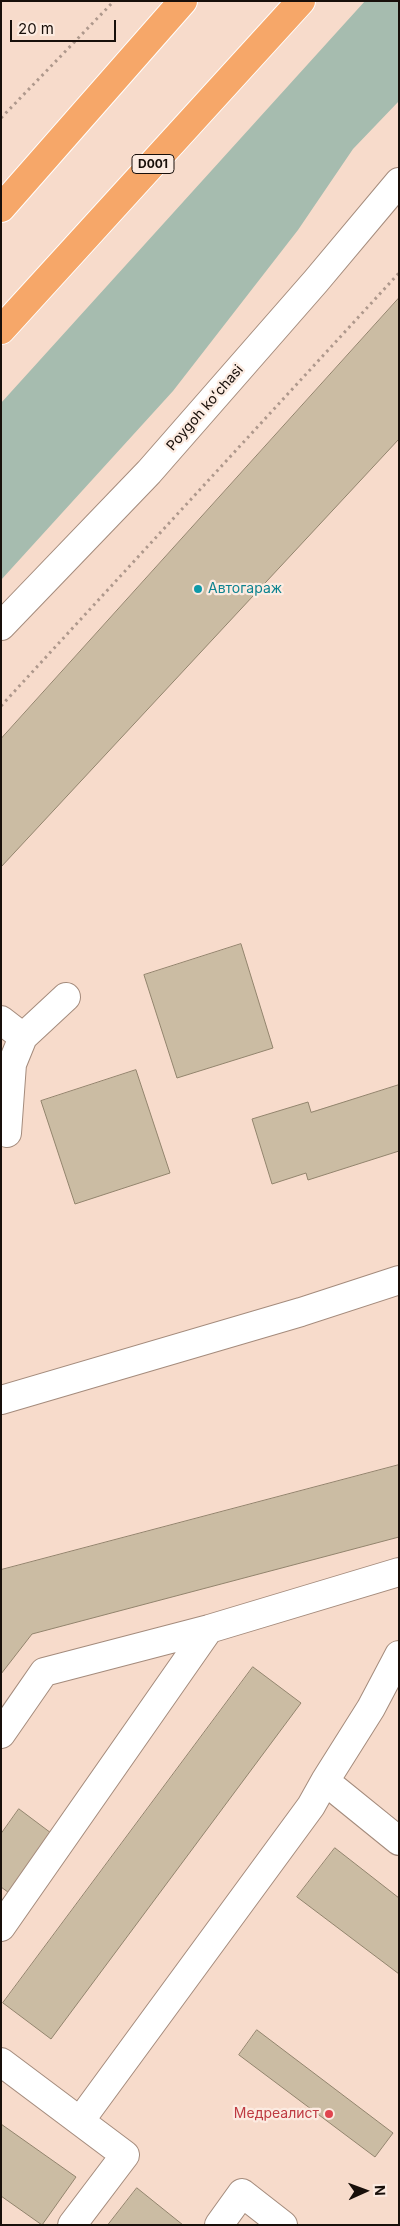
<!DOCTYPE html>
<meta charset="utf-8">
<style>
body{margin:0}
#map{position:relative;width:400px;height:2226px;overflow:hidden;background:#f7dbcb;font-family:Inter,sans-serif}
canvas{display:block}
.frame{position:absolute;inset:0;border:2px solid #180f0a;pointer-events:none}
.north{position:absolute;left:340px;top:2166px;width:50px;height:50px;-webkit-text-stroke:4px #fcebe1;paint-order:stroke;rotate:88deg;font-size:14px;font-weight:700;line-height:20px;text-align:center;color:#180f0a}
.north::after{content:'';display:block;margin:auto;width:18px;height:22px;background:#180f0a;clip-path:polygon(50% 0,100% 100%,50% 72%,0 100%)}
.scale{position:absolute;left:10px;top:20px;width:106px;height:22px;box-sizing:border-box;border:2px solid #180f0a;border-top:0;padding-left:6px;font-size:15px;line-height:18px;white-space:nowrap;color:#180f0a;-webkit-text-stroke:4px #fcebe1;paint-order:stroke}
</style>
<div id="map">
<canvas width="400" height="2226"></canvas>
<div class="frame"></div>
<div class="north">N</div>
<div class="scale">20 m</div>
</div>
<script>
const g = document.querySelector('canvas').getContext('2d');
g.lineJoin = 'round';
function paint(path, color) { g.fillStyle = color; g.fill(path, 'evenodd'); }
function stroke(path, color, width, dash) { g.strokeStyle = color; g.lineWidth = width; g.lineCap = dash ? 'butt' : 'round'; g.setLineDash(dash || []); g.stroke(path); }
function label(font, color, halo, rows, align = 'center') {
  g.font = font + ' Inter,sans-serif'; g.lineWidth = 4.5; g.setLineDash([]); g.textBaseline = 'middle'; g.strokeStyle = halo; g.fillStyle = color; for (const [text, x, y, turn = 0] of rows) {
    g.save(); g.translate(x, y); g.rotate((+turn || 0) * Math.PI / 180); g.textAlign = isNaN(turn) ? turn : align; if (halo) g.strokeText(text, 0, 0); g.fillText(text, 0, 0); g.restore();
  }
}
paint(new Path2D(`
 M 365,1 L 399,1 L 399,101 L 353,149 L 298,230 L 173,391 L 1,580 L 1,403 Z`), '#a6bcaf');
const building = new Path2D(`
 M 399,298 L 399,439 L 1,867 L 1,739 Z
 M 241,944 L 273,1048 L 177,1078 L 144,975 Z
 M 136,1070 L 170,1173 L 75,1204 L 41,1101 Z
 M 399,1085 L 399,1151 L 308,1180 L 306,1173 L 272,1184 L 252,1119 L 308,1102 L 311,1112 Z
 M 399,1465 L 399,1537 L 32,1634 L 1,1674 L 1,1570 Z
 M 253,1667 L 301,1703 L 51,2039 L 3,2003 Z
 M 19,1809 L 55,1836 L 12,1895 L 1,1887 L 1,1834 Z
 M 335,1848 L 399,1898 L 399,1974 L 297,1897 Z
 M 257,2030 L 393,2133 L 375,2157 L 239,2055 Z
 M 1,2124 L 76,2177 L 42,2225 L 1,2196 Z
 M 137,2188 L 183,2225 L 108,2225 Z`);
paint(building, '#cbbca3');
stroke(building, '#92846d', 1);
const minor = new Path2D(`
 M 1,626 L 149,472 L 316,281 L 399,182
 M 1,1020 L 23,1037
 M 7,1133 L 12,1064 L 23,1037 L 66,997
 M 1,1400 L 301,1312 L 399,1280
 M 1,1734 L 44,1672 L 209,1629 L 399,1572
 M 325,1781 L 371,1708 L 399,1655
 M 1,1927 L 209,1629
 M 1,2062 L 125,2155 L 72,2225
 M 80,2121 L 311,1806 L 325,1781 L 399,1841
 M 219,2225 L 242,2193 L 283,2225`);
const highway = new Path2D(`
 M 1,208 L 183,1
 M 1,330 L 301,1`);
stroke(minor, '#a48b7c', 30);
stroke(highway, '#fff', 30);
stroke(new Path2D(`
 M 1,118 L 114,1
 M 1,706 L 399,273`), '#ae988c', 3, [2.5, 4]);
stroke(minor, '#fff', 28);
stroke(highway, '#f6a769', 28);
for (const [x, y, r, color] of [
 [198,589,5,"#0f9aa8"],
 [329,2114,5,"#e0444e"]
]) { const dot = new Path2D(); dot.arc(x, y, r, 0, 2 * Math.PI); g.fillStyle = color; g.fill(dot); stroke(dot, '#fcebe1', 2); }
for (const [x, y, w] of [
 [153,164,42]
]) { const box = new Path2D(); box.roundRect(x - w / 2, y - 9.5, w, 19, 4); g.fillStyle = '#fcebe1'; g.fill(box); stroke(box, '#180f0a', 1); }
label('bold 12px', '#180f0a', null, [
 ["D001",153,164]
]);
label('14px', '#180f0a', '#fcebe1', [
 ["Poygoh koʻchasi",205,408,-49]
]);
label('14px', '#0d838f', '#fcebe1', [
 ["Автогараж",208,589]
], 'left');
label('14px', '#be3a42', '#fcebe1', [
 ["Медреалист",319,2114]
], 'right');
</script>
